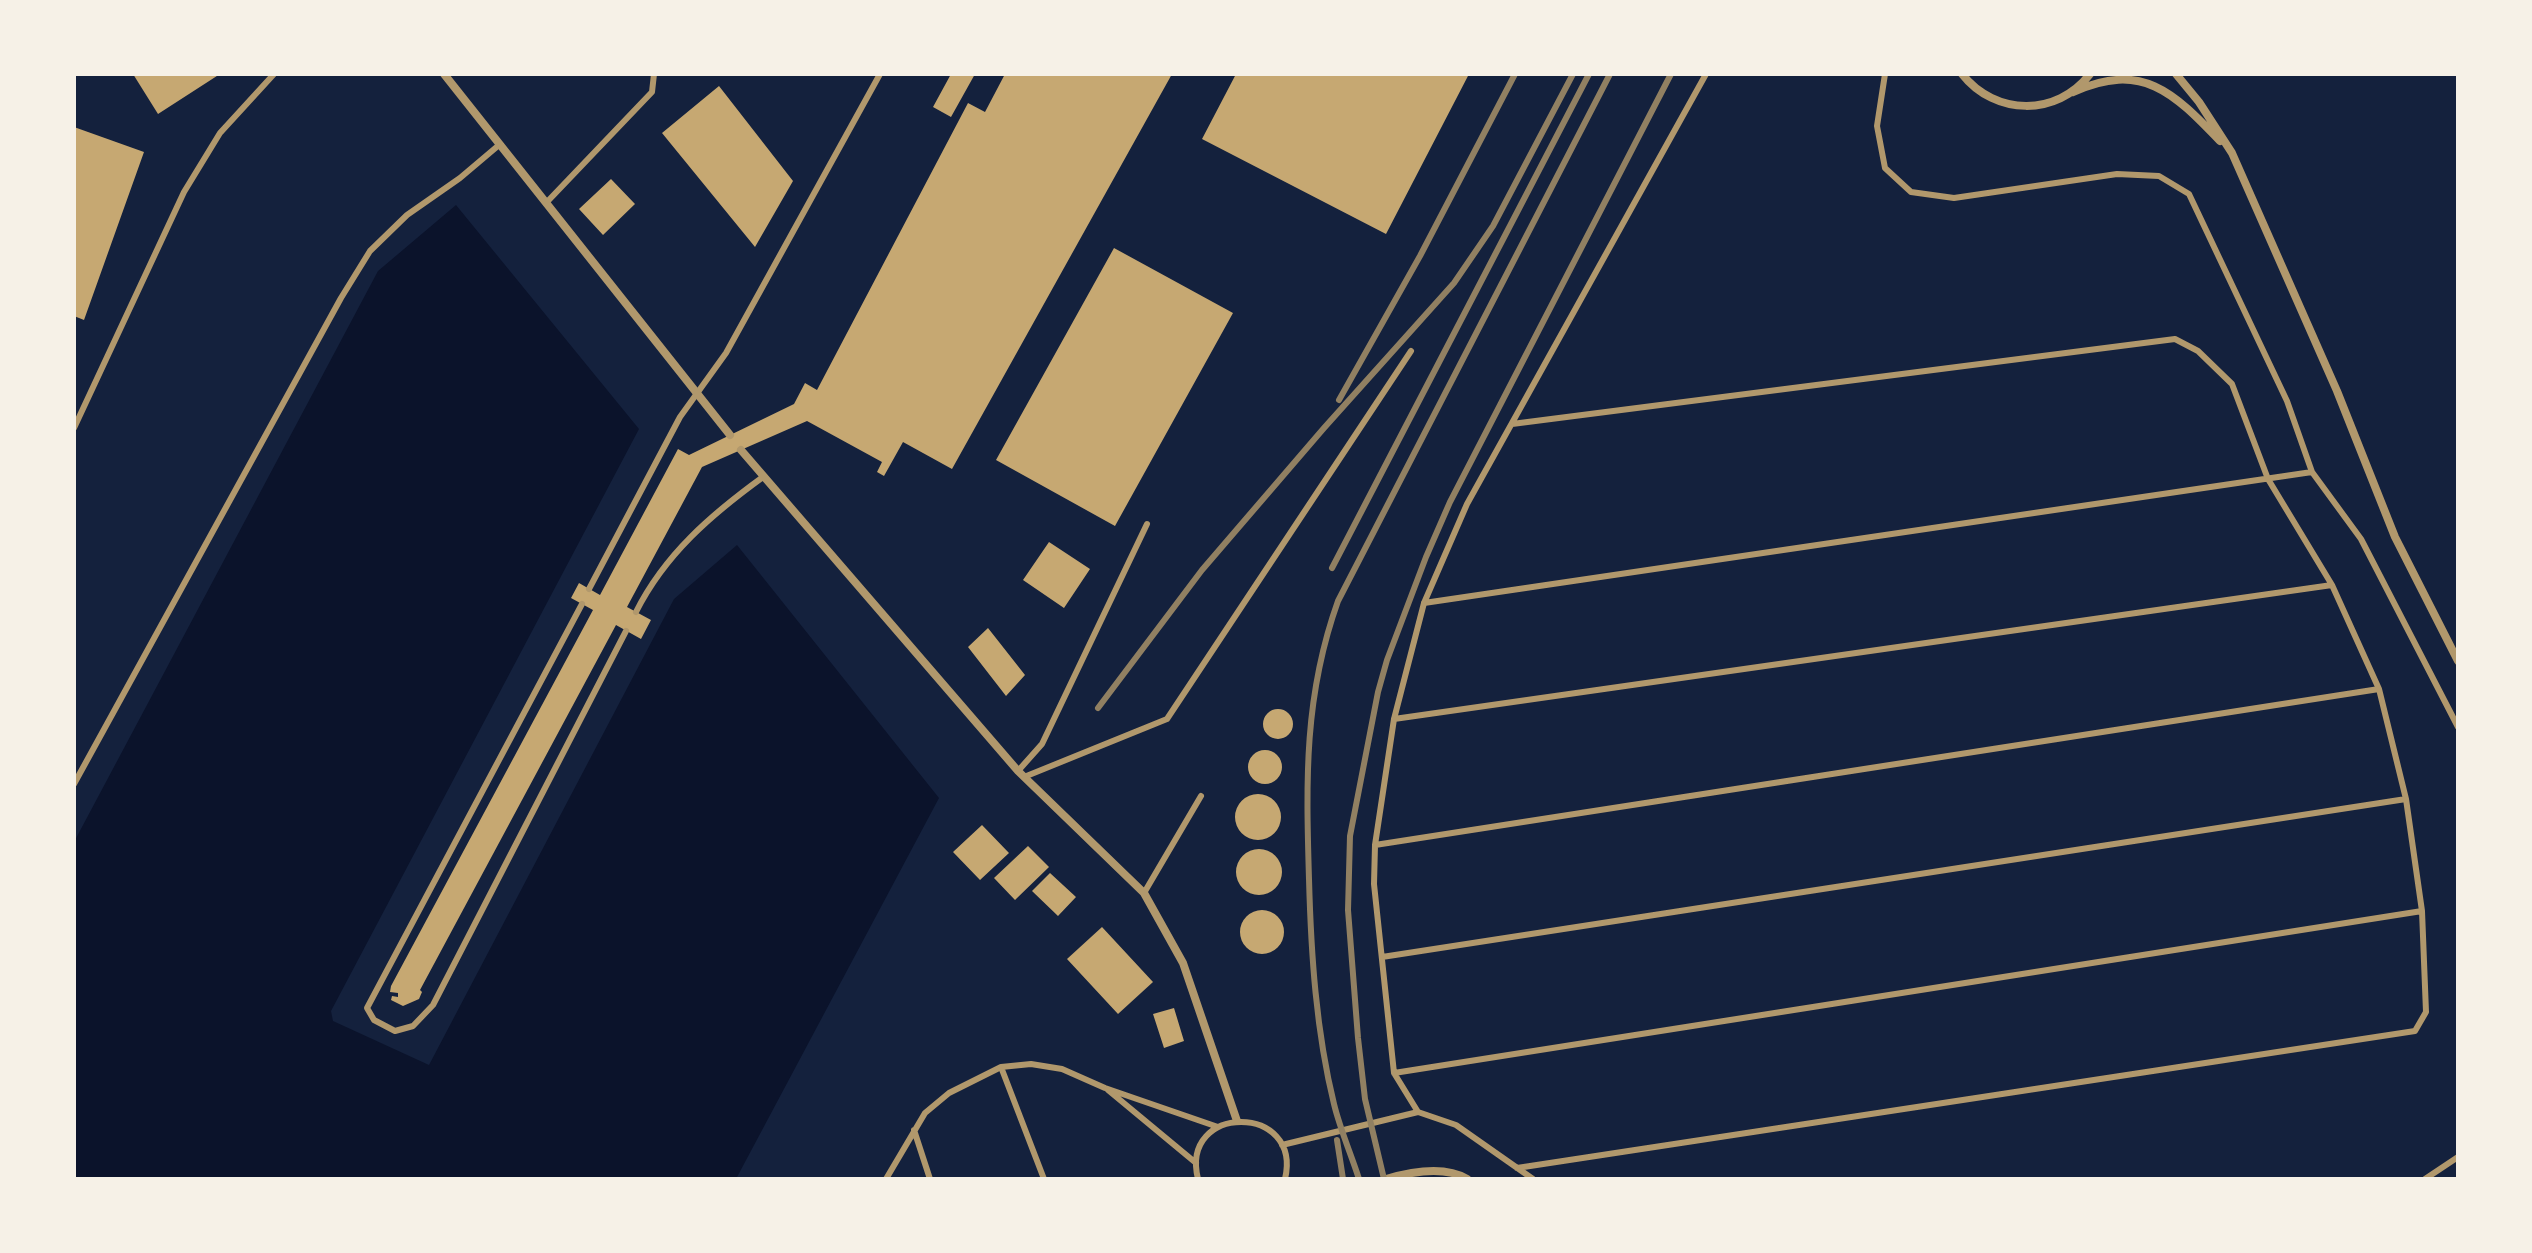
<!DOCTYPE html>
<style>
body{margin:0}
#map{position:relative;width:2532px;height:1253px;overflow:hidden;background:#14213d;font-family:Lato,sans-serif}
canvas{display:block}
.frame{position:absolute;inset:0;border:76px solid #f6f1e7;pointer-events:none}
</style>
<div id="map">
<canvas width="2532" height="1253"></canvas>
<div class="frame"></div>
</div>
<script>
const g = document.querySelector('canvas').getContext('2d');
g.lineJoin = 'round';
function paint(path, color) { g.fillStyle = color; g.fill(path, 'evenodd'); }
function stroke(path, color, width, dash) { g.strokeStyle = color; g.lineWidth = width; g.lineCap = dash ? 'butt' : 'round'; g.setLineDash(dash || []); g.stroke(path); }
paint(new Path2D(`
 M 456,205 L 639,429 L 331,1011 L 333,1021 L 429,1065 L 674,599 L 737,545 L 939,798 L 736,1179 L 74,1179 L 74,842 L 378,271 Z`), '#0b132b');
paint(new Path2D(`
 M 133,74 L 220,74 L 158,114 Z
 M 951,74 L 975,74 L 951,117 L 933,107 Z
 M 1005,74 L 1172,74 L 952,469 L 903,442 L 884,476 L 877,472 L 882,462 L 807,421 L 702,467 L 627,607 L 651,620 L 641,639 L 616,625 L 420,990 L 422,992 L 419,999 L 403,1006 L 391,1000 L 392,996 L 398,997 L 398,993 L 390,992 L 391,986 L 593,610 L 571,598 L 579,583 L 600,595 L 678,449 L 689,455 L 794,404 L 805,383 L 817,390 L 968,103 L 985,112 Z
 M 1236,74 L 1469,74 L 1386,234 L 1202,139 Z
 M 719,86 L 793,181 L 755,247 L 662,133 Z
 M 74,127 L 144,152 L 84,320 L 74,316 Z
 M 611,179 L 635,204 L 603,235 L 579,209 Z
 M 1114,248 L 1233,313 L 1115,526 L 996,460 Z
 M 1049,542 L 1090,569 L 1064,608 L 1023,580 Z
 M 988,628 L 1025,675 L 1006,696 L 968,647 Z
 M1263 724a15 15 0 1 1 30 0a15 15 0 1 1-30 0Z
 M1248 767a17 17 0 1 1 34 0a17 17 0 1 1-34 0Z
 M1235 817a23 23 0 1 1 46 0a23 23 0 1 1-46 0Z
 M 982,825 L 1009,853 L 980,880 L 953,852 Z
 M 1028,846 L 1049,867 L 1015,900 L 994,878 Z
 M1236 872a23 23 0 1 1 46 0a23 23 0 1 1-46 0Z
 M 1050,873 L 1076,897 L 1058,916 L 1032,891 Z
 M1240 932a22 22 0 1 1 44 0a22 22 0 1 1-44 0Z
 M 1102,927 L 1153,982 L 1118,1014 L 1067,959 Z
 M 1174,1008 L 1184,1041 L 1164,1048 L 1153,1014 Z`), '#c6a872');
stroke(new Path2D(`
 M 1885,74 L 1877,126 L 1885,168 L 1911,192 L 1954,198 L 2117,174 L 2159,176 L 2189,194 L 2287,401 L 2312,472 L 2361,539 L 2458,727
 M 546,203 L 652,92 L 654,74
 M 1512,424 L 2175,339 L 2198,351 L 2232,384 L 2268,479 L 2332,585 L 2379,689 L 2406,799 L 2422,911 L 2426,1012 L 2415,1031 L 1517,1168
 M 74,428 L 184,192 L 220,133 L 274,74
 M 589,589 L 680,417 L 726,353 L 880,74
 M 1424,603 L 2312,472
 M 582,604 L 367,1008 L 374,1020 L 395,1031 L 413,1026 L 433,1005 L 626,631
 M 636,612 C 665,554 712,514 763,477
 M 1394,719 L 2332,585
 M 1018,771 L 1042,744 L 1147,524
 M 1024,777 L 1167,719 L 1411,351
 M 74,784 L 341,298 L 370,251 L 407,215 L 460,178 L 499,145
 M 1375,845 L 2379,689
 M 1144,893 L 1201,796
 M 1382,957 L 2406,799
 M 1001,1067 L 1044,1179
 M 1394,1073 L 2422,911
 M 1108,1090 L 1196,1163
 M 914,1130 L 930,1179
 M 1282,1145 L 1418,1112
 M 886,1179 L 925,1113 L 949,1093 L 1001,1067 L 1031,1064 L 1062,1069 L 1105,1088 L 1218,1127
 M 1198,1179 C 1179,1103 1303,1103 1285,1179
 M 1533,1179 L 1456,1125 L 1418,1112 L 1394,1073 L 1374,884 L 1375,845 L 1394,719 L 1424,603 L 1467,504 L 1706,74
 M 2425,1179 L 2458,1157`), '#b1986c', 6);
stroke(new Path2D(`
 M 444,74 L 730,435
 M 1962,74 C 1995,116 2057,117 2090,74
 M 2176,74 L 2199,102 L 2232,153 L 2337,391 L 2395,537 L 2458,661
 M 2073,92 C 2142,61 2173,92 2220,141
 M 741,450 L 1018,771 L 1144,893 L 1183,963 L 1237,1121
 M 1386,1179 C 1410,1172 1444,1165 1467,1179`), '#b1986c', 8);
stroke(new Path2D(`
 M 1339,400 L 1420,256 L 1515,74
 M 1332,568 L 1589,74
 M 1098,708 L 1202,570 L 1324,428 L 1454,283 L 1493,226 L 1573,74
 M 1337,1140 L 1343,1179
 M 1359,1179 C 1351,1154 1340,1129 1334,1104 C 1316,1031 1311,953 1309,879 C 1306,779 1304,696 1338,601 L 1610,74
 M 1384,1179 L 1365,1099 L 1358,1038 L 1348,910 L 1350,836 L 1378,692 L 1387,660 L 1426,557 L 1450,502 L 1671,74`), '#918062', 6);
</script>
